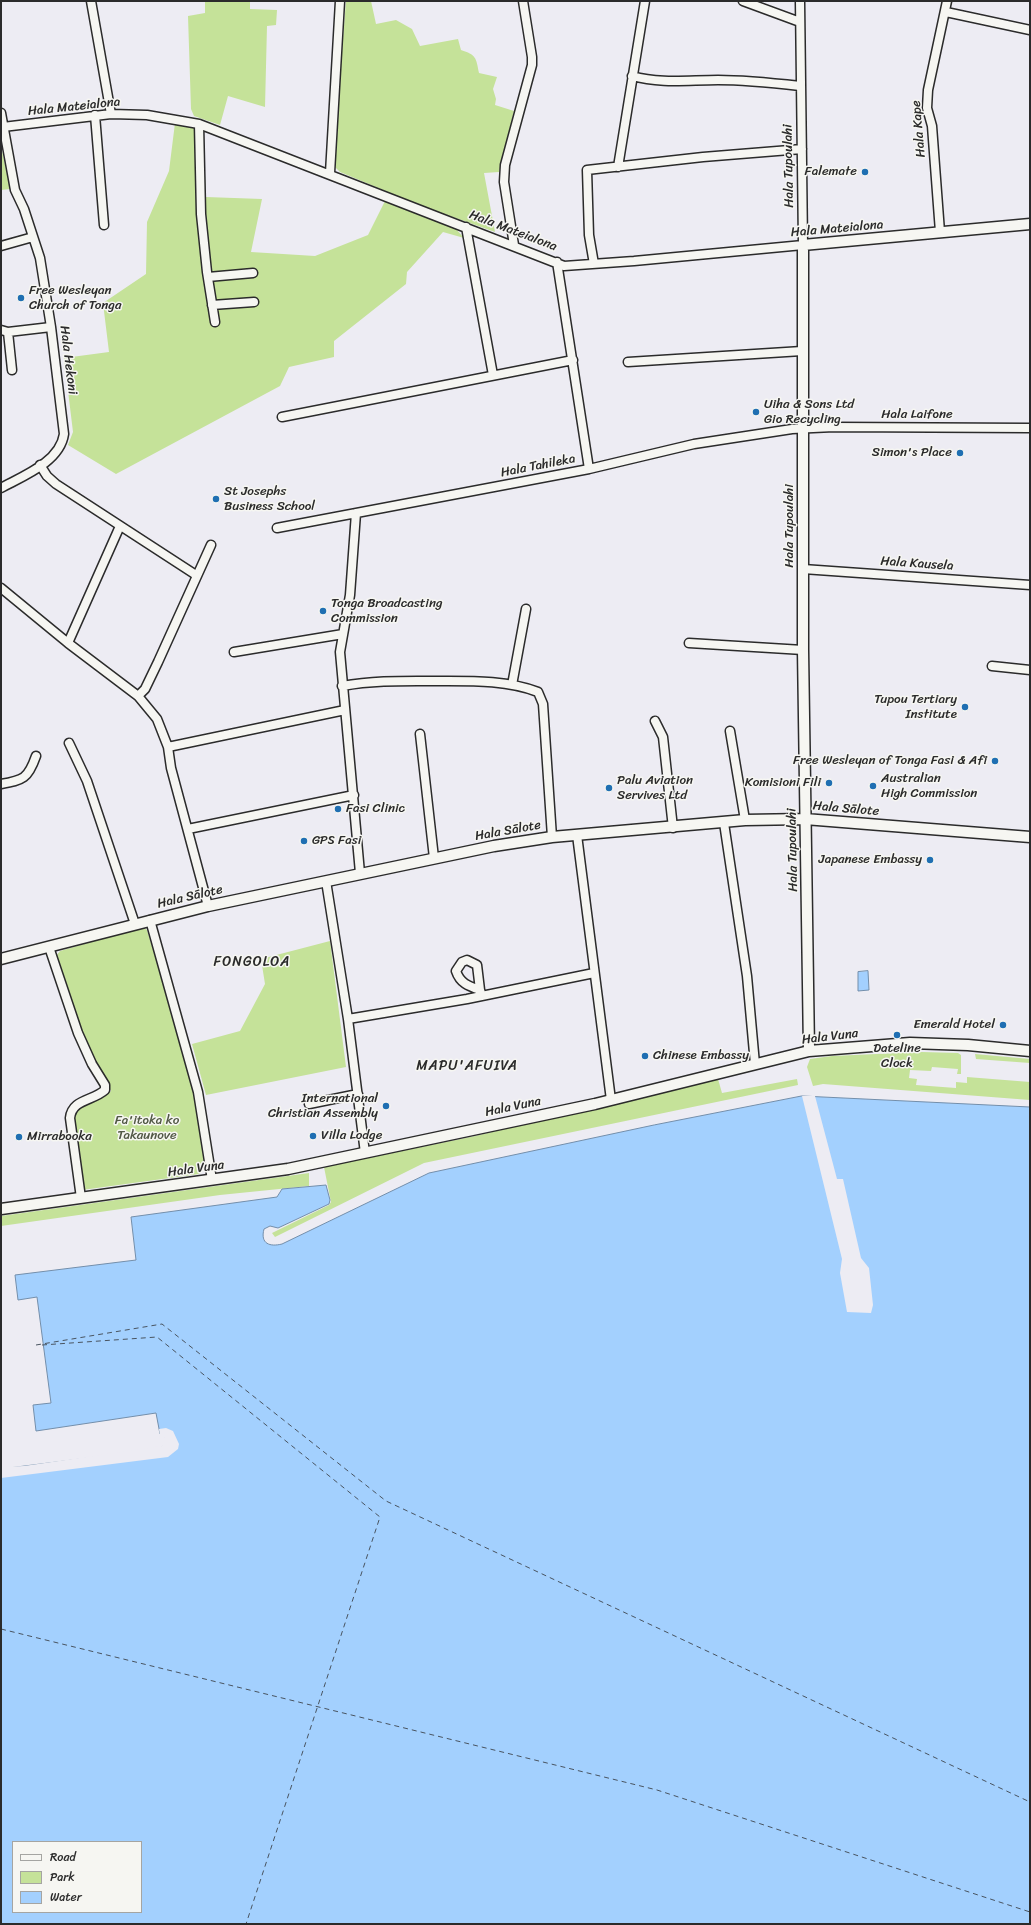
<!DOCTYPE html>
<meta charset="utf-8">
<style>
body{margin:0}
#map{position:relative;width:1031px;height:1925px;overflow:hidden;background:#edecf3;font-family:Sriracha,sans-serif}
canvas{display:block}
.frame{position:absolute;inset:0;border:2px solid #2b2b2b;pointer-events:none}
.legend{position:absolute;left:12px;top:1841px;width:130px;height:72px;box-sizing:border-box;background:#f6f6f2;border:1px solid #a5a5a2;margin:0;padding:5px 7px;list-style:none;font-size:12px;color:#2b2b2b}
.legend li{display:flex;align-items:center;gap:8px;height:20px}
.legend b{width:20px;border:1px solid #a5a5a2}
</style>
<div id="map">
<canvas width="1031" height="1925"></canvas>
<div class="frame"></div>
<ul class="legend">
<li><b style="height:5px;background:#f6f6f2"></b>Road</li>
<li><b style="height:11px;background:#c5e299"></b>Park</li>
<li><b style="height:11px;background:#a3d0fe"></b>Water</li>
</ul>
</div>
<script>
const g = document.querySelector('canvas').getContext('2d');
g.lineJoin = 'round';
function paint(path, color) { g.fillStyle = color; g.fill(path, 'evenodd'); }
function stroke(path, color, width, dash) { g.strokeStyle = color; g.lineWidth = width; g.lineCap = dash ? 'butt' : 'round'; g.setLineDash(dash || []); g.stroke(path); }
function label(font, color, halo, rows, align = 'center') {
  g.font = font + ' Sriracha,sans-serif'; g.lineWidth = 3; g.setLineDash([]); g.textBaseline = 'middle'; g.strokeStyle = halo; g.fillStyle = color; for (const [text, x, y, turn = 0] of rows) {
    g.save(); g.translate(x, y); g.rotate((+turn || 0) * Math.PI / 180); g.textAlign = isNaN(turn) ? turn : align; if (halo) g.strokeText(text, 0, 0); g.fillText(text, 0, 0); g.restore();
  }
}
paint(new Path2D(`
 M 205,1 L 250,1 L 250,9 L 277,10 L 276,25 L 267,26 L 265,107 L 228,96 L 220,125 L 194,116 L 191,109 L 188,16 L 205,13 Z
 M 346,1 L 371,1 L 376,24 L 396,20 L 412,29 L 420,46 L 458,39 L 461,50 C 476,55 476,57 479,73 L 497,77 L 493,89 L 496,99 L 495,105 L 514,111 L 499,172 L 484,173 L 495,232 L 419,205 L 340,172 L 333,165 Z
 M 175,123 L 203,129 L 206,197 L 262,199 L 251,252 L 315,256 L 368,235 L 385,201 L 456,229 L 464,238 L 443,232 L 407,272 L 406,284 L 334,341 L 334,357 L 289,367 L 280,386 L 116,474 L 68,445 L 73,432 L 64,358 L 109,352 L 103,303 L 146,274 L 147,222 L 169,171 Z
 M 1,146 L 10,189 L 1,190 Z
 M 143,927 L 147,930 L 177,1029 L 193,1091 L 206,1166 L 199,1174 L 82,1190 L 72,1115 C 81,1102 99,1101 111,1091 L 89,1049 L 72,1010 L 56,956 L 60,951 Z
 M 330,941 L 346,1067 L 206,1095 L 192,1044 L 240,1031 L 265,984 L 261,959 Z
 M 922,1052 L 958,1053 L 961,1055 L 961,1074 L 957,1074 L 958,1069 L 932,1067 L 931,1071 L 910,1070 L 909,1078 L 917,1079 L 916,1085 L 956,1088 L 956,1082 L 967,1083 L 967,1077 L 1030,1082 L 1030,1100 L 823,1084 L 813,1086 L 807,1067 L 810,1059 L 832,1056 Z
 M 975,1054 L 1030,1059 L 1030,1063 L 976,1059 Z
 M 718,1079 L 722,1093 L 797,1079 L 798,1085 L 424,1163 L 275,1237 L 272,1233 L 329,1205 L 331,1202 L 324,1167 L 475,1136 Z
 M 309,1173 L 309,1186 L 220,1195 L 1,1226 L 1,1216 Z`), '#c5e299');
const water = new Path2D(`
 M 868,971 L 869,990 L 858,991 L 858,972 Z
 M 802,1096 L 1030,1107 L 1030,1924 L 1,1924 L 1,1469 L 159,1449 L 167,1443 L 164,1434 L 160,1434 L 156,1413 L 36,1431 L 33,1405 L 51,1403 L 37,1297 L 18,1300 L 15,1275 L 136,1260 L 131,1217 L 277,1197 L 282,1189 L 326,1185 L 330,1200 L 329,1204 L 278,1228 L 270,1226 L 264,1229 C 260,1244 270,1247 282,1244 L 429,1173 L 654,1125 ZM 13,1842 L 141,1842 L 141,1912 L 13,1912 Z`);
paint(water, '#a3d0fe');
stroke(water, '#738eaa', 1);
paint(new Path2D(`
 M 802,1096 L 815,1096 L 837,1179 L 843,1179 L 861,1258 L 869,1268 L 873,1305 L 871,1313 L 847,1312 L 840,1273 L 842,1259 Z
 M 166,1428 L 173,1431 L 179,1444 L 178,1449 L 168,1457 L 1,1478 L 1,1467 L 24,1466 L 162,1446 L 165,1439 L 163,1436 L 160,1436 L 159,1429 Z`), '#edecf3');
stroke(new Path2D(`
 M 36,1345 L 162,1324 L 386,1501 L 1030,1802
 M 42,1345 L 157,1337 L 380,1517 L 246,1924
 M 1,1629 L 657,1790 L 1030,1912`), '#495460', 1, [5, 4]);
const minor = new Path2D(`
 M 91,1 L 111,114
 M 743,1 L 800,22
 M 946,12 L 1030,30
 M 632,76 C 661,84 688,80 718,80 C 745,80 773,83 800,86
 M 1,113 L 15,190 L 24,209 L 40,258 L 51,327 L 64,434 C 60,462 23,476 1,488
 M 95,115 L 104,225
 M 199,124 L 201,214 L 207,272 L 215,322
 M 3,127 L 111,114 L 147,115 L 199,124 L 564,266 L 634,261 L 803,245 L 800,1
 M 618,167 L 645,1
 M 330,173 L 340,1
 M 466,227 L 493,375
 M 940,232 L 932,126 L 927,108 L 928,90 L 947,1
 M 514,245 L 504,182 L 505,165 L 532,65 L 532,57 L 523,1
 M 1,246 L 33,237
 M 557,262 L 589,469
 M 594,264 L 589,235 L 587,170 L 703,157 L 802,149
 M 208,277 L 253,273
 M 212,305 L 254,302
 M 1,330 L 8,332 L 51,327
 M 8,332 L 12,370
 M 628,362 L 802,351
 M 282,417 L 573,360
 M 40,465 L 47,476 L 56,484 L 196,575
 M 356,513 L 350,595 L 340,652 L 360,873
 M 277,528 L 589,469 L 694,444 L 792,429 L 834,427 L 1030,428
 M 803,569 L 1030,585
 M 1,588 L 68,643 L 138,696 L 157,719 L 168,747 L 171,768 L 208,906
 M 68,643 L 120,526
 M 689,643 L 803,650
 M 234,652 L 343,634
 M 992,666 L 1030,670
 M 512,685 L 526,609
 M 342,686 C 375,680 404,681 438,681 C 471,681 507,680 538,692 L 543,704 L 552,837
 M 138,696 L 145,689 L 158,662 L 211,545
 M 655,721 L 663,737 L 673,828
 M 730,731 L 745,820
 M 420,734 L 434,858
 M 69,743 L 87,781 L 135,924
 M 168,747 L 345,710
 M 1,784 C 23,780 28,779 36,756
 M 724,823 L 747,976 L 755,1064
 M 188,829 L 354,795
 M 577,835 L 611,1100
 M 326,881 L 348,1019 L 365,1153
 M 150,920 L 198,1092 L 212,1180
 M 49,947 L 78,1033 L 92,1064 L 105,1085 L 105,1090 C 93,1101 72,1099 70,1118 L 81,1198
 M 480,990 C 468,986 460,983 456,971 L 462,962 L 467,960 L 477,965 L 480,990 L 482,996
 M 348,1019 L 467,999 L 594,973
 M 309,1104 L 358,1094`);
const major = new Path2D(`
 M 1,959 L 208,906 L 494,846 L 552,837 L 745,820 L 805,819 L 1030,837
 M 809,1051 L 803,650 L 803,245 L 1030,224
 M 1,1209 L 288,1169 L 595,1104 L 809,1051 L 910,1043 L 968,1045 L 1030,1051`);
stroke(minor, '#2b2b2b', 11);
stroke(major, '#2b2b2b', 13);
stroke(minor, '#f6f6f2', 8);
stroke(major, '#f6f6f2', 10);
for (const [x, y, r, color] of [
 [865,172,4,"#1f6fb2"],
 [21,298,4,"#1f6fb2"],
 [756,412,4,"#1f6fb2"],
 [960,453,4,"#1f6fb2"],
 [216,499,4,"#1f6fb2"],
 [323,611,4,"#1f6fb2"],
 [965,707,4,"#1f6fb2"],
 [995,761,4,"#1f6fb2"],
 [829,783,4,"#1f6fb2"],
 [873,786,4,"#1f6fb2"],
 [609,788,4,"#1f6fb2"],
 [338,809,4,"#1f6fb2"],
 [304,841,4,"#1f6fb2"],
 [930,860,4,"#1f6fb2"],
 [1003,1025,4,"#1f6fb2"],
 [897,1035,4,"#1f6fb2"],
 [645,1056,4,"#1f6fb2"],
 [386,1106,4,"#1f6fb2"],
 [313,1136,4,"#1f6fb2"],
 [19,1137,4,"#1f6fb2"]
]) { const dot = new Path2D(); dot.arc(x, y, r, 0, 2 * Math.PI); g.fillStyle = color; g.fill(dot); stroke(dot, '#f6f6f2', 1.5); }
label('13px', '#2b2b2b', '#f6f6f2', [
 ["Hala Mateialona",74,107,-6],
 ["Hala Kape",919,129,-95],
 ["Hala Tupoulahi",789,166,-91],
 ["Hala Mateialona",837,229,-5],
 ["Hala Mateialona",513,231,21],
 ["Hala Hekoni",68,360,83],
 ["Hala Laifone",917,415],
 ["Hala Tahileka",538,466,-11],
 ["Hala Tupoulahi",790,526,-90],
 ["Hala Kausela",917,564,4],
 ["Hala Sālote",846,809,5],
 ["Hala Sālote",508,831,-10],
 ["Hala Tupoulahi",793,850,-91],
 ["Hala Sālote",190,897,-13],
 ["Hala Vuna",830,1037,-7],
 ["Hala Vuna",513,1107,-12],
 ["Hala Vuna",196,1169,-8]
]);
label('13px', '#2b2b2b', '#f6f6f2', [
 ["Falemate",857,172,"right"],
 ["Free Wesleyan",29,291],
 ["Church of Tonga",29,306],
 ["Uiha & Sons Ltd",764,405],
 ["Gio Recycling",764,420],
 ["Simon's Place",952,453,"right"],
 ["St Josephs",224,492],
 ["Business School",224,507],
 ["Tonga Broadcasting",331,604],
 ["Commission",331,619],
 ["Tupou Tertiary",957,700,"right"],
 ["Institute",957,715,"right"],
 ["Free Wesleyan of Tonga Fasi & Afi",987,761,"right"],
 ["Australian",881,779],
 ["High Commission",881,794],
 ["Palu Aviation",617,781],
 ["Servives Ltd",617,796],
 ["Komisioni Fili",821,783,"right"],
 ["Fasi Clinic",346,809],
 ["GPS Fasi",312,841],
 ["Japanese Embassy",922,860,"right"],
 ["Emerald Hotel",995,1025,"right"],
 ["Dateline",897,1049,"center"],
 ["Clock",897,1064,"center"],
 ["Chinese Embassy",653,1056],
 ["International",378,1099,"right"],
 ["Christian Assembly",378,1114,"right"],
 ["Villa Lodge",321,1136],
 ["Mirrabooka",27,1137]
], 'left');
label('13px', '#525946', '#f6f6f2', [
 ["Fa'itoka ko",147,1121],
 ["Takaunove",147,1136]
]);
g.letterSpacing = '1px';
label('14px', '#2b2b2b', '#f6f6f2', [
 ["FONGOLOA",252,962],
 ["MAPU'AFUIVA",467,1066]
]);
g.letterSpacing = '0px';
</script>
